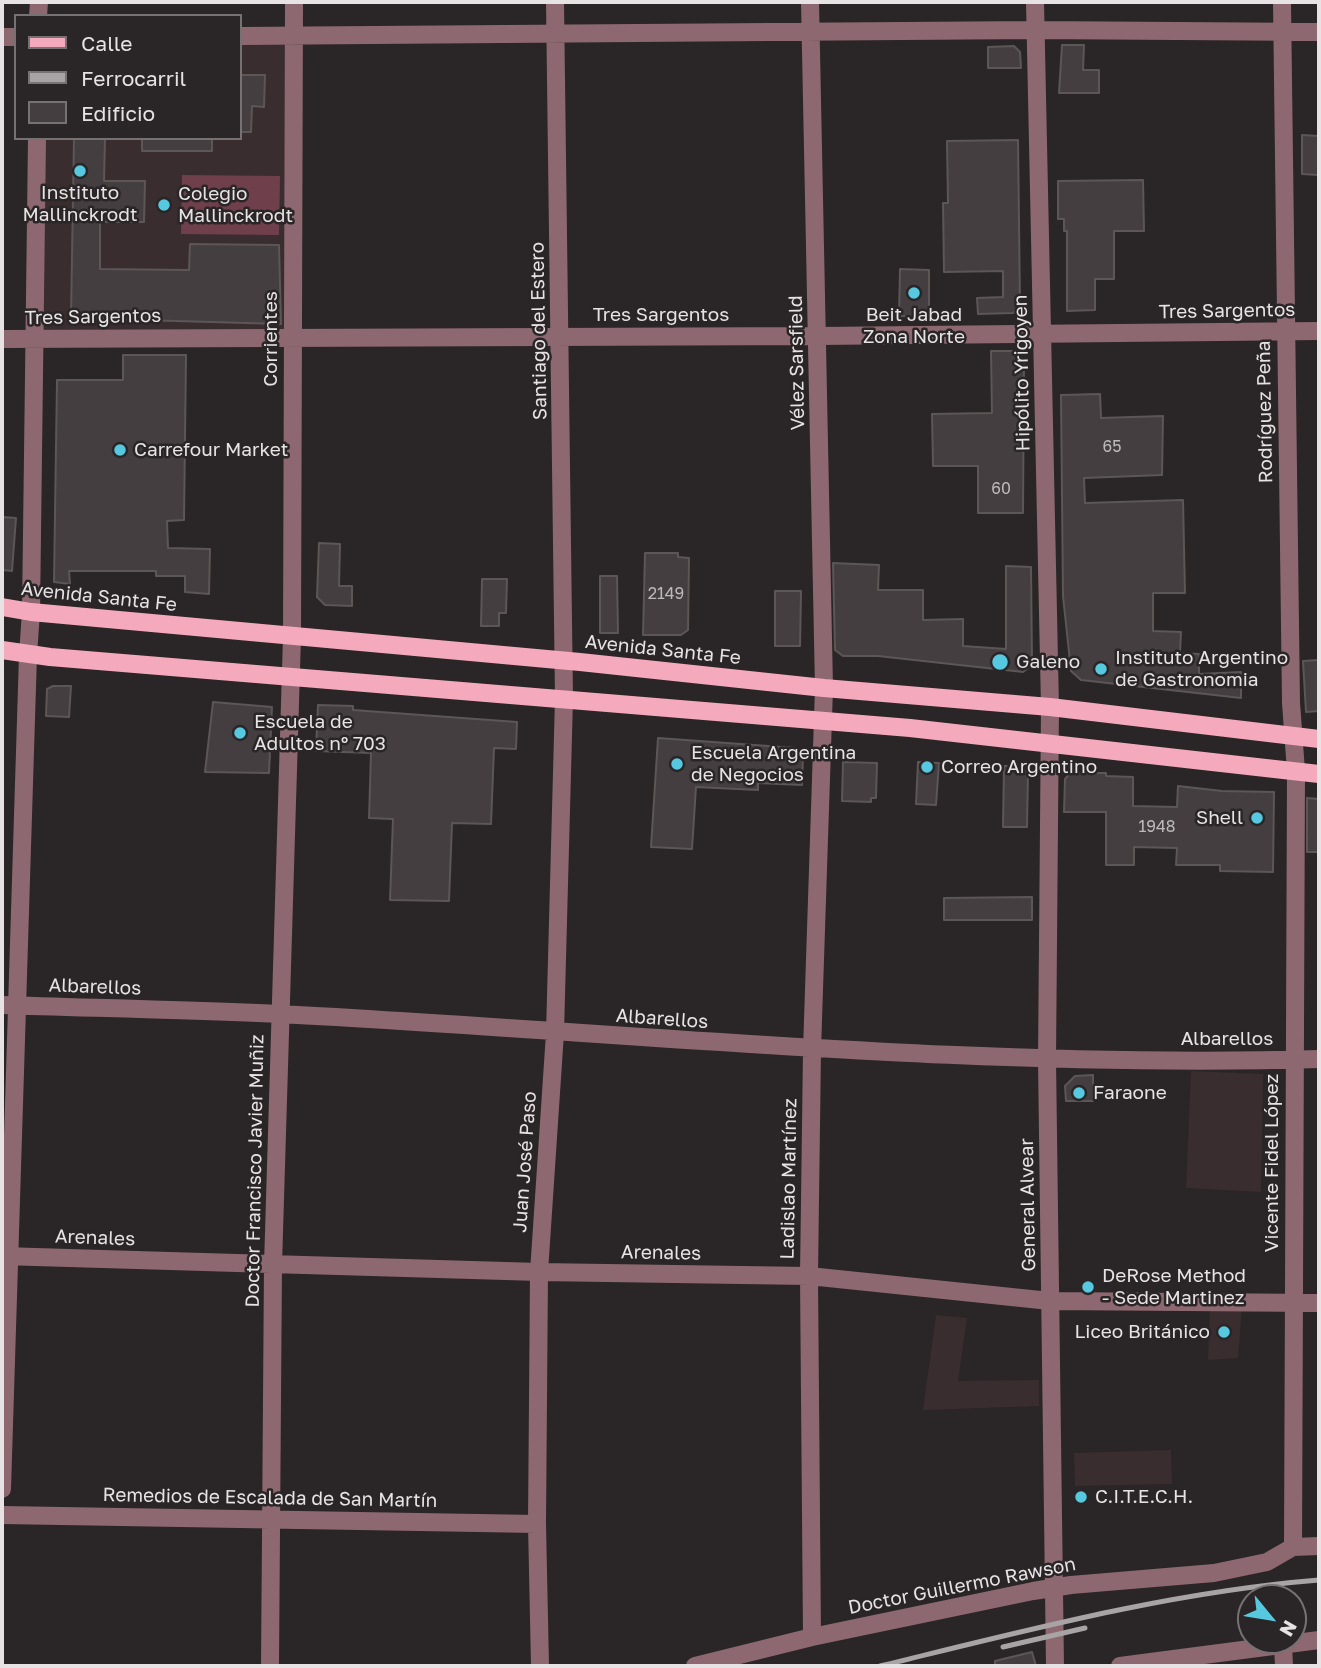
<!DOCTYPE html>
<meta charset="utf-8">
<style>
body{margin:0}
#map{position:relative;width:1321px;height:1668px;overflow:hidden;background:#2a2526;font-family:"Golos Text",sans-serif}
canvas{display:block}
.frame{position:absolute;inset:0;border:4px solid #e7e3e4;pointer-events:none}
.legend{position:absolute;left:14px;top:14px;width:228px;height:126px;box-sizing:border-box;background:#2a2526;border:2px solid #767172;margin:0;padding:9px 12px;list-style:none;font-size:21px;color:#e7e3e4}
.legend li{display:flex;align-items:center;gap:14px;height:35px}
.legend b{width:35px;border:2px solid #767172}
.north{position:absolute;left:1237px;top:1584px;width:70px;height:70px;box-sizing:border-box;background:#2a2526;border:2px solid #767172;border-radius:50%;rotate:120deg;font-size:19px;font-weight:700;line-height:28px;text-align:center;color:#e7e3e4}
.north::after{content:'';display:block;margin:auto;width:24px;height:32px;background:#56c9e0;clip-path:polygon(50% 0,100% 100%,50% 72%,0 100%)}
</style>
<div id="map">
<canvas width="1321" height="1668"></canvas>
<div class="frame"></div>
<ul class="legend">
<li><b style="height:9px;background:#f5a9bd"></b>Calle</li>
<li><b style="height:9px;background:#a8a3a4"></b>Ferrocarril</li>
<li><b style="height:19px;background:#443e40"></b>Edificio</li>
</ul>
<div class="north">N</div>
</div>
<script>
const g = document.querySelector('canvas').getContext('2d');
g.lineJoin = 'round';
function paint(path, color) { g.fillStyle = color; g.fill(path, 'evenodd'); }
function stroke(path, color, width, dash) { g.strokeStyle = color; g.lineWidth = width; g.lineCap = dash ? 'butt' : 'round'; g.setLineDash(dash || []); g.stroke(path); }
function label(font, color, halo, rows, align = 'center') {
  g.font = font + ' "Golos Text",sans-serif'; g.lineWidth = 5; g.setLineDash([]); g.textBaseline = 'middle'; g.strokeStyle = halo; g.fillStyle = color; for (const [text, x, y, turn = 0] of rows) {
    g.save(); g.translate(x, y); g.rotate((+turn || 0) * Math.PI / 180); g.textAlign = isNaN(turn) ? turn : align; if (halo) g.strokeText(text, 0, 0); g.fillText(text, 0, 0); g.restore();
  }
}
paint(new Path2D(`
 M 240,36 L 295,36 L 293,337 L 34,339 L 37,138 L 240,138 Z
 M 1191,1071 L 1263,1074 L 1261,1192 L 1186,1188 Z
 M 1210,1306 L 1242,1307 L 1238,1358 L 1208,1360 Z
 M 936,1315 L 967,1318 L 958,1381 L 1039,1380 L 1039,1406 L 923,1410 Z
 M 1171,1450 L 1172,1484 L 1075,1486 L 1074,1453 Z`), '#392d30');
paint(new Path2D(`
 M 182,175 L 280,176 L 279,235 L 181,234 Z`), '#6f3f4c');
const building = new Path2D(`
 M 1062,45 L 1084,45 L 1083,70 L 1099,70 L 1099,93 L 1059,93 Z
 M 1014,46 L 1020,52 L 1021,68 L 988,68 L 988,47 Z
 M 240,75 L 265,75 L 264,107 L 252,106 L 251,132 L 240,132 Z
 M 1302,135 L 1319,136 L 1319,175 L 1302,174 Z
 M 74,138 L 105,138 L 104,181 L 145,181 L 144,222 L 100,222 L 100,269 L 189,270 L 190,244 L 279,245 L 281,324 L 71,318 Z
 M 142,138 L 212,138 L 212,151 L 142,151 Z
 M 1018,140 L 1020,306 L 1013,313 L 978,314 L 977,298 L 1003,297 L 1003,271 L 944,272 L 943,203 L 948,203 L 947,141 Z
 M 1143,180 L 1144,231 L 1114,231 L 1114,279 L 1095,279 L 1095,310 L 1067,311 L 1067,231 L 1064,231 L 1064,219 L 1058,219 L 1058,181 Z
 M 900,269 L 929,270 L 929,317 L 899,316 Z
 M 991,351 L 1016,351 L 1024,361 L 1023,513 L 978,513 L 978,466 L 933,466 L 932,414 L 992,413 Z
 M 123,355 L 186,355 L 184,520 L 167,521 L 168,548 L 210,549 L 209,594 L 185,592 L 185,576 L 156,576 L 156,571 L 69,571 L 70,584 L 54,582 L 57,380 L 123,380 Z
 M 1100,394 L 1101,418 L 1163,416 L 1162,475 L 1084,478 L 1085,503 L 1183,500 L 1185,593 L 1153,593 L 1153,631 L 1181,632 L 1180,653 L 1199,654 L 1199,674 L 1241,672 L 1241,698 L 1081,680 L 1071,671 L 1063,596 L 1061,395 Z
 M 2,517 L 16,518 L 12,571 L 2,570 Z
 M 319,543 L 340,544 L 339,586 L 352,586 L 352,606 L 325,605 L 317,597 Z
 M 645,553 L 678,553 L 678,557 L 689,558 L 688,630 L 681,635 L 643,635 Z
 M 833,563 L 879,565 L 878,590 L 923,590 L 923,620 L 963,619 L 963,646 L 1006,649 L 1006,566 L 1031,567 L 1032,665 L 1023,672 L 878,656 L 843,656 L 835,650 Z
 M 600,576 L 617,576 L 618,633 L 600,633 Z
 M 482,579 L 507,579 L 506,613 L 499,613 L 499,626 L 481,626 Z
 M 775,591 L 801,591 L 800,646 L 775,646 Z
 M 1319,660 L 1319,711 L 1306,712 L 1303,661 Z
 M 53,686 L 71,686 L 69,717 L 46,716 L 47,689 Z
 M 213,702 L 272,707 L 269,773 L 205,772 Z
 M 318,705 L 353,706 L 353,710 L 517,722 L 516,749 L 494,748 L 491,824 L 452,823 L 449,901 L 390,900 L 393,819 L 369,818 L 371,753 L 316,751 Z
 M 658,738 L 796,748 L 803,755 L 802,785 L 758,783 L 758,790 L 696,787 L 692,849 L 651,847 Z
 M 843,762 L 877,763 L 876,798 L 871,798 L 871,802 L 842,801 Z
 M 918,762 L 939,763 L 936,805 L 916,804 Z
 M 1004,766 L 1020,766 L 1028,773 L 1027,827 L 1003,827 Z
 M 1070,773 L 1106,773 L 1106,776 L 1133,777 L 1133,806 L 1177,807 L 1178,786 L 1222,791 L 1274,792 L 1273,872 L 1220,871 L 1220,865 L 1176,865 L 1177,848 L 1134,847 L 1134,865 L 1106,865 L 1106,812 L 1064,812 L 1065,779 Z
 M 1307,798 L 1319,799 L 1319,852 L 1307,852 Z
 M 1032,897 L 1032,920 L 944,920 L 944,898 Z
 M 1093,1075 L 1093,1101 L 1066,1101 L 1065,1086 L 1075,1076 Z
 M 1032,1652 L 1036,1666 L 995,1666 L 995,1661 Z`);
paint(building, '#443e40');
stroke(building, '#5c5657', 2);
stroke(new Path2D(`
 M 810,2 L 824,688 L 812,1050 L 809,1276 L 812,1637
 M 1035,2 L 1050,707 L 1047,1059 L 1055,1666
 M 1282,2 L 1291,703 L 1296,771 L 1293,1547
 M 38,16 L 39,2
 M 240,36 L 1035,30 L 1319,32
 M 2,37 L 16,37
 M 2,339 L 818,336 L 1319,331
 M 2,1005 C 94,1008 187,1010 280,1014 C 626,1032 972,1069 1319,1059
 M 2,1256 L 539,1272 L 809,1276 L 1050,1301 L 1319,1303
 M 2,1489 L 28,655 L 31,612 L 37,138
 M 2,1515 L 537,1524
 M 1283,1644 L 1284,1666
 M 270,1666 L 273,1265 L 292,637 L 294,2
 M 540,1666 L 537,1524 L 539,1272 L 555,1033 L 564,698 L 555,2
 M 695,1666 L 812,1637 L 1033,1591 L 1071,1585 L 1214,1573 L 1267,1562 L 1293,1547 L 1319,1546
 M 1120,1666 L 1319,1640`), '#8d6871', 18);
stroke(new Path2D(`
 M 2,607 L 31,612 L 580,662 L 824,688 L 1050,707 L 1319,739
 M 2,650 L 50,657 L 910,728 L 1319,774`), '#f5a9bd', 18);
stroke(new Path2D(`
 M 1003,1647 L 1085,1628
 M 880,1666 C 1024,1631 1170,1592 1319,1580`), '#a8a3a4', 5);
for (const [x, y, r, color] of [
 [80,171,7,"#56c9e0"],
 [164,205,7,"#56c9e0"],
 [914,293,7,"#56c9e0"],
 [120,450,7,"#56c9e0"],
 [1000,662,9,"#56c9e0"],
 [1101,669,7,"#56c9e0"],
 [240,733,7,"#56c9e0"],
 [677,764,7,"#56c9e0"],
 [927,767,7,"#56c9e0"],
 [1257,818,7,"#56c9e0"],
 [1079,1093,7,"#56c9e0"],
 [1088,1287,7,"#56c9e0"],
 [1224,1332,7,"#56c9e0"],
 [1081,1497,7,"#56c9e0"]
]) { const dot = new Path2D(); dot.arc(x, y, r, 0, 2 * Math.PI); g.fillStyle = color; g.fill(dot); stroke(dot, '#2a2526', 2.5); }
label('16px', '#bebabb', null, [
 ["65",1112,447],
 ["60",1001,489],
 ["2149",666,594],
 ["1948",1157,827]
]);
label('19px', '#e7e3e4', '#2a2526', [
 ["Instituto",80,193,"center"],
 ["Mallinckrodt",80,215,"center"],
 ["Colegio",178,194],
 ["Mallinckrodt",178,216],
 ["Beit Jabad",914,315,"center"],
 ["Zona Norte",914,337,"center"],
 ["Carrefour Market",134,450],
 ["Instituto Argentino",1115,658],
 ["de Gastronomia",1115,680],
 ["Galeno",1016,662],
 ["Escuela de",254,722],
 ["Adultos nº 703",254,744],
 ["Escuela Argentina",691,753],
 ["de Negocios",691,775],
 ["Correo Argentino",941,767],
 ["Shell",1243,818,"right"],
 ["Faraone",1093,1093],
 ["DeRose Method",1102,1276],
 ["- Sede Martinez",1102,1298],
 ["Liceo Británico",1210,1332,"right"],
 ["C.I.T.E.C.H.",1095,1497]
], 'left');
label('19px', '#e7e3e4', '#2a2526', [
 ["Tres Sargentos",1227,311,-1],
 ["Tres Sargentos",661,315],
 ["Tres Sargentos",93,317,-1],
 ["Santiago del Estero",539,331,-91],
 ["Corrientes",271,339,-90],
 ["Vélez Sarsfield",797,363,-91],
 ["Hipólito Yrigoyen",1022,373,-91],
 ["Rodríguez Peña",1265,412,-91],
 ["Avenida Santa Fe",99,597,6],
 ["Avenida Santa Fe",663,650,6],
 ["Albarellos",95,987,2],
 ["Albarellos",662,1019,4],
 ["Albarellos",1227,1039],
 ["Juan José Paso",525,1162,-86],
 ["Vicente Fidel López",1272,1163,-90],
 ["Doctor Francisco Javier Muñiz",255,1171,-89],
 ["Ladislao Martínez",789,1179,-89],
 ["General Alvear",1028,1205,-91],
 ["Arenales",95,1238,2],
 ["Arenales",661,1253,1],
 ["Remedios de Escalada de San Martín",270,1498,1],
 ["Doctor Guillermo Rawson",962,1586,-11]
]);
</script>
